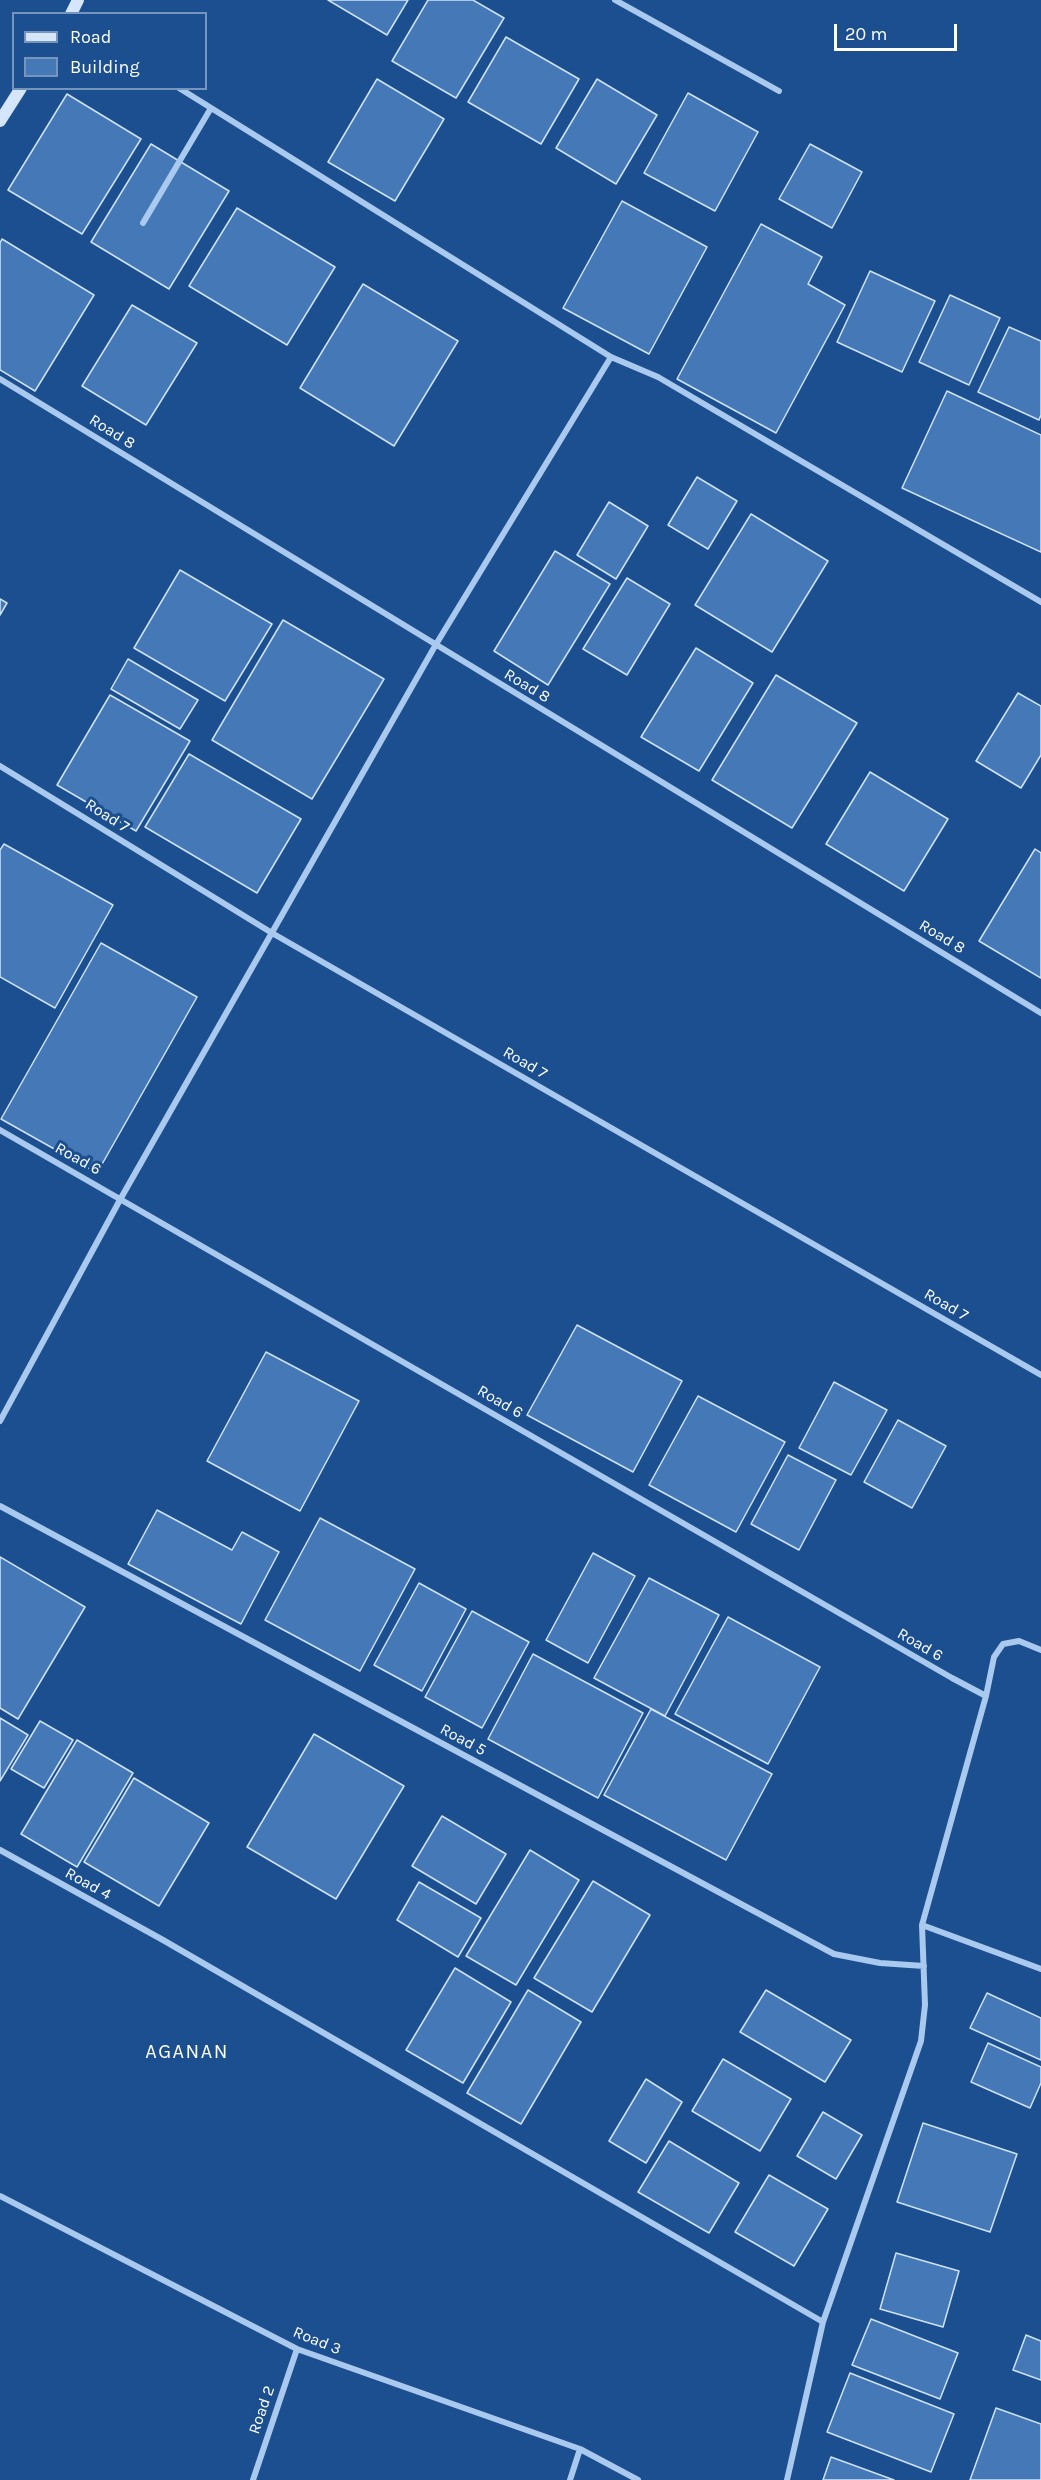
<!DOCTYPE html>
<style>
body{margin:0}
#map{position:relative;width:1041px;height:2480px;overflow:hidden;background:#1b4f8f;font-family:Karla,sans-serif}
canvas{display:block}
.legend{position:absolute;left:12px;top:12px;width:195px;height:78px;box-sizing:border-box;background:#1b4f8f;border:2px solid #7695bc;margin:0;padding:8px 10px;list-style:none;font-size:18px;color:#fff}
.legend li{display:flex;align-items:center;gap:12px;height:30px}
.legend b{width:30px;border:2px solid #7695bc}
.scale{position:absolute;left:834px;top:24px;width:123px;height:27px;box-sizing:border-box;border:3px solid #fff;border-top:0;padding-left:8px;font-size:18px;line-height:21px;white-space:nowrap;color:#fff;-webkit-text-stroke:4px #1b4f8f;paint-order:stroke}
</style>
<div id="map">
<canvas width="1041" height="2480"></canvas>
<ul class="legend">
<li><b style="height:8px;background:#d6e6fa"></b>Road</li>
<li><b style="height:16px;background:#4478b7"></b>Building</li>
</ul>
<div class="scale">20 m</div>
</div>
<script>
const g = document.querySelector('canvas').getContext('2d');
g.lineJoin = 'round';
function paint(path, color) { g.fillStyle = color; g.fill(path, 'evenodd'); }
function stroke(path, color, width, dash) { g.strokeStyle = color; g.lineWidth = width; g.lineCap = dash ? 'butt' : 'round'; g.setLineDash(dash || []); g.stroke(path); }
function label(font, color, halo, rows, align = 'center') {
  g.font = font + ' Karla,sans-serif'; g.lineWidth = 6; g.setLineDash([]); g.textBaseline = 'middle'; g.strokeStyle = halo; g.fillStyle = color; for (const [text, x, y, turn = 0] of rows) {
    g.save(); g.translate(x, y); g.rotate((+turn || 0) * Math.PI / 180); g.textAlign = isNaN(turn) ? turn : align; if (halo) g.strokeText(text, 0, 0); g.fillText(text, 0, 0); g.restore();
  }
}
const building = new Path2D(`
 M 328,0 L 408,0 L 387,35 Z
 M 428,0 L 473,0 L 504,18 L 456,98 L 392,61 Z
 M 506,37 L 579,79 L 541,144 L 468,102 Z
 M 377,79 L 444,119 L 395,201 L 328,162 Z
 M 597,79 L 657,115 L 616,184 L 556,148 Z
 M 688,93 L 758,132 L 715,211 L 644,173 Z
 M 67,94 L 141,139 L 82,234 L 8,190 Z
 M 151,144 L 229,191 L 169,289 L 91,242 Z
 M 810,144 L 862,172 L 832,228 L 779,199 Z
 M 622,201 L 707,247 L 649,354 L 563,308 Z
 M 237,208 L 335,267 L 287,345 L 189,286 Z
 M 761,224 L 822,257 L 808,284 L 845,305 L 776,433 L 677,379 Z
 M 2,239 L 94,295 L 35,391 L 0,370 L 0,243 Z
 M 870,271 L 935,301 L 902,372 L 837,342 Z
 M 363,284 L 458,341 L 394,446 L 300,388 Z
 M 950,295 L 1000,318 L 969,385 L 919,362 Z
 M 132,305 L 197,343 L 146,425 L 82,386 Z
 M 1009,327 L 1041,341 L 1041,415 L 1039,420 L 978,392 Z
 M 947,391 L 1041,435 L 1041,552 L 902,488 Z
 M 697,477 L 737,501 L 708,549 L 668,525 Z
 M 609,502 L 648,526 L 616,579 L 577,555 Z
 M 751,514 L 828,561 L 772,652 L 695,605 Z
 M 555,551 L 610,584 L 548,685 L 494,651 Z
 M 180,570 L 272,624 L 225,701 L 134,648 Z
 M 627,578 L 670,604 L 627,675 L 583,649 Z
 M 0,599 L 7,603 L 0,615 Z
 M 283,620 L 384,679 L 312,799 L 212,740 Z
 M 696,648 L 753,683 L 699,771 L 641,737 Z
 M 128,659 L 198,700 L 180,729 L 111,689 Z
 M 776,675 L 857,723 L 792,828 L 712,780 Z
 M 1018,693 L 1041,706 L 1041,755 L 1021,788 L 976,761 Z
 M 110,695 L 190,741 L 136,831 L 57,785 Z
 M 189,754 L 301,819 L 257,893 L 145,827 Z
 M 870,772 L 948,819 L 904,891 L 826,844 Z
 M 4,844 L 113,905 L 55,1008 L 0,977 L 0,850 Z
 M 1035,849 L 1041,853 L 1041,978 L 979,941 Z
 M 101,943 L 197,997 L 97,1173 L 1,1119 Z
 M 577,1325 L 682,1381 L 633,1472 L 527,1415 Z
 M 266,1352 L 359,1401 L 300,1511 L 207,1461 Z
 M 834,1382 L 887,1410 L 851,1475 L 799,1448 Z
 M 698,1396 L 785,1442 L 736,1532 L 649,1485 Z
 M 898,1420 L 946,1446 L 912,1508 L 864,1482 Z
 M 788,1455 L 836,1480 L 799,1550 L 751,1524 Z
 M 157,1510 L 232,1550 L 242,1532 L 279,1552 L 241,1624 L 128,1564 Z
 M 320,1518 L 415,1569 L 360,1671 L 265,1620 Z
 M 593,1553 L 635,1576 L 588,1663 L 546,1640 Z
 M 0,1557 L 85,1607 L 18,1719 L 0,1708 Z
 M 649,1578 L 719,1615 L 665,1716 L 594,1678 Z
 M 419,1583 L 466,1609 L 422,1691 L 374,1665 Z
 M 472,1611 L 529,1642 L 482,1728 L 425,1697 Z
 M 728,1617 L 820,1667 L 768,1764 L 675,1714 Z
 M 533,1654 L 643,1713 L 598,1798 L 488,1739 Z
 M 651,1709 L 772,1774 L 726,1860 L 604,1795 Z
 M 0,1718 L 28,1735 L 0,1781 Z
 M 40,1721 L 73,1740 L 44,1788 L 11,1769 Z
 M 314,1734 L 404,1786 L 336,1899 L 247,1847 Z
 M 77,1740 L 133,1773 L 77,1867 L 21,1834 Z
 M 134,1778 L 209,1823 L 159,1906 L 84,1862 Z
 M 442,1816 L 506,1854 L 476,1904 L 412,1866 Z
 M 530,1850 L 579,1880 L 516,1985 L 466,1956 Z
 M 593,1881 L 650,1915 L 592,2012 L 534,1978 Z
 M 419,1882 L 481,1918 L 458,1957 L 397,1920 Z
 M 455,1968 L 511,2002 L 463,2083 L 406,2050 Z
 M 528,1990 L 581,2022 L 521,2124 L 467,2093 Z
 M 766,1990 L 851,2040 L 825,2082 L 740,2032 Z
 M 987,1993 L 1041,2018 L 1041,2060 L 970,2028 Z
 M 988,2043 L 1041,2067 L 1041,2083 L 1030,2108 L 971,2082 Z
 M 723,2059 L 791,2099 L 760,2151 L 692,2111 Z
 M 646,2079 L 682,2102 L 646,2163 L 609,2141 Z
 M 823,2112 L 862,2135 L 836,2179 L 797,2156 Z
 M 923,2123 L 1017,2154 L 990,2232 L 897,2202 Z
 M 669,2141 L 739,2183 L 709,2233 L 638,2192 Z
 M 769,2175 L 828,2209 L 794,2266 L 735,2232 Z
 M 896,2253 L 959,2271 L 943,2327 L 880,2309 Z
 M 871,2319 L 958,2353 L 940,2399 L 852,2365 Z
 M 1026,2335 L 1041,2341 L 1041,2380 L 1013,2370 Z
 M 850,2373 L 954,2414 L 931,2472 L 827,2432 Z
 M 996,2408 L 1041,2424 L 1041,2480 L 970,2480 Z
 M 831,2457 L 894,2480 L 823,2480 Z`);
paint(building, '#4478b7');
stroke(building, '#cfe3fa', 1.5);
stroke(new Path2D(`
 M 615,0 L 779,91
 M 179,88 L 611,357 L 658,377 L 1041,602
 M 143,223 L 211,108
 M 0,379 L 1041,1013
 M 0,766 L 272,933 L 1041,1375
 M 0,1130 L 952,1678 L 986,1696
 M 0,1421 L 121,1198 L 435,646 L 611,357
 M 0,1506 L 834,1954 L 880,1963 L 924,1966
 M 1041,1650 L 1019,1641 L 1003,1644 L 994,1657 L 986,1696 L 922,1925 L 1041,1969
 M 0,1850 L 163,1940 L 823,2322
 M 0,2196 L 297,2349 L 580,2449 L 638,2480
 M 253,2480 L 297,2349
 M 570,2480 L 580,2449
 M 787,2480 L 823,2322 L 921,2041 L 925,2005 L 922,1925`), '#a9c9ee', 6);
stroke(new Path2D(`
 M 71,14 L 78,0
 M 0,121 L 21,88`), '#d6e6fa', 12);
label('16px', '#fff', '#1b4f8f', [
 ["Road 8",112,432,32],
 ["Road 8",527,686,31],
 ["Road 7",107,816,32],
 ["Road 8",942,937,31],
 ["Road 7",525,1063,30],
 ["Road 6",78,1159,29],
 ["Road 7",946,1305,30],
 ["Road 6",500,1402,30],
 ["Road 6",920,1645,30],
 ["Road 5",463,1740,28],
 ["Road 4",88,1884,29],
 ["Road 3",317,2341,22],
 ["Road 2",262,2410,-71]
]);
g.letterSpacing = '1.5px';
label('20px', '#fff', '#1b4f8f', [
 ["AGANAN",187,2052]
]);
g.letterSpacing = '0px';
</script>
